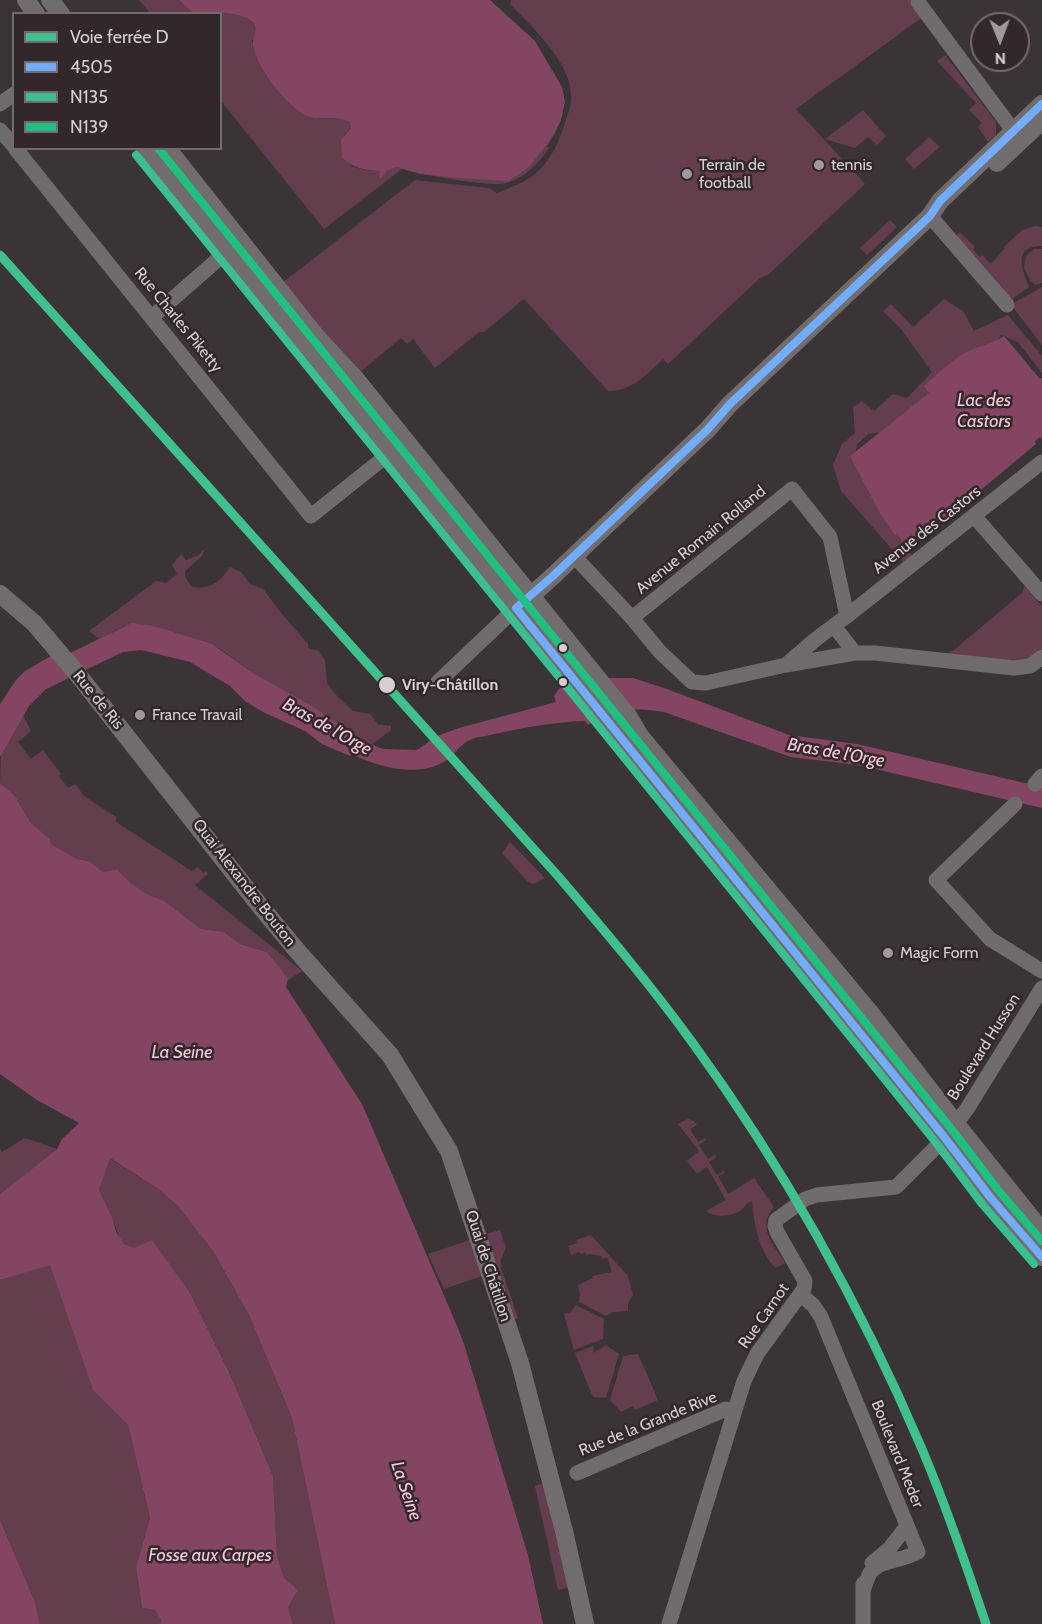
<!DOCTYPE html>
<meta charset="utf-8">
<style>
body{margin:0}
#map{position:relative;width:1042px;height:1624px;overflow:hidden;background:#3a3437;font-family:Cabin,sans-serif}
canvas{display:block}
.legend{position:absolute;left:12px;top:12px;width:210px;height:138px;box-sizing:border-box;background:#32282c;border:2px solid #736b6e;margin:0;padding:8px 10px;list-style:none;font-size:18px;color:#d5cfd1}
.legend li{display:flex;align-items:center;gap:12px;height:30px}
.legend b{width:30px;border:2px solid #736b6e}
.north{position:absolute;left:970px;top:12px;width:60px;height:60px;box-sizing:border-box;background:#32282c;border:2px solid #736b6e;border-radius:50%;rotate:179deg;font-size:16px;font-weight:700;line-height:24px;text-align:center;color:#d5cfd1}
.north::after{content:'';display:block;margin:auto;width:21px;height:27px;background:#9f999b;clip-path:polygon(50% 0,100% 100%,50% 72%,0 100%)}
</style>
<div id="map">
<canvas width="1042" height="1624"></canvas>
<ul class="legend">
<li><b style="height:8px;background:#40c08d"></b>Voie ferrée D</li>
<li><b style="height:8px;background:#73acfa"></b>4505</li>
<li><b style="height:8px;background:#3abf90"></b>N135</li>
<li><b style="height:8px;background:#20c080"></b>N139</li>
</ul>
<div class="north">N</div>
</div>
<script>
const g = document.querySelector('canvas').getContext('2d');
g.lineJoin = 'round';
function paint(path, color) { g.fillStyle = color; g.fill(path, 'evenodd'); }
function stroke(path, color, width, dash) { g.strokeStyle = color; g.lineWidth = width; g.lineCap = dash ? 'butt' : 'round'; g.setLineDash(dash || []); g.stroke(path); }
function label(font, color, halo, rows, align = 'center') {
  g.font = font + ' Cabin,sans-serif'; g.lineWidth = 5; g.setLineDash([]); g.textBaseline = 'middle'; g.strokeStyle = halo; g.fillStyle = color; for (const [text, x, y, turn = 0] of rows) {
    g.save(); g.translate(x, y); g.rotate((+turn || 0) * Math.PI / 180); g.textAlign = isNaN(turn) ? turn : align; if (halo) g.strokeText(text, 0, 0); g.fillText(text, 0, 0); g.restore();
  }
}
paint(new Path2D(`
 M 139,0 L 179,0 L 193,13 L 150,13 Z
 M 511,0 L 917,0 L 927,14 L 796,109 L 865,184 L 768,275 L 760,278 L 668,364 L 663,359 C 646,375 632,391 608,391 L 524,299 L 484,332 L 479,332 L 435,368 L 413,339 L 407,344 L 401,338 L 354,377 L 277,287 L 415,180 L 489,188 L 497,193 C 506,189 515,186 523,182 C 544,171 556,150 563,129 C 566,118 571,109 571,98 C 573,64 531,26 510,4 Z
 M 226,11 L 243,16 L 254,23 L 256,33 L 252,42 L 319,119 L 346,119 L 351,122 L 351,128 L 344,136 L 351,166 L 365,170 L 375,171 L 557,129 L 547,147 L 549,148 C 538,164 526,177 507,183 C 492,188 420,174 402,169 L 324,229 L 221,101 L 220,14 L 215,14 Z
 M 945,55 L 996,122 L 996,135 L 988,142 L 978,127 L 982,123 L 969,110 L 976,103 L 937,61 Z
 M 863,110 L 886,136 L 877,145 L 868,137 L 855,148 L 825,139 Z
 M 929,137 L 940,147 L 914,169 L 905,159 Z
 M 890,220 L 897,227 L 867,255 L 860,248 Z
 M 1035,226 L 1042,227 L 1042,246 C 1012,246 1022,269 1029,287 L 1011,300 L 953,239 L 960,232 L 975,247 L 973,249 L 980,257 L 982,255 L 991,264 L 1005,248 L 1004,247 L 1022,230 Z
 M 1034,249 L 1042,249 L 1042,283 L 1035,285 L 1030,281 L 1024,267 L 1026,256 Z
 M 1042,287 L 1042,345 L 1012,306 L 1012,304 Z
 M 944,299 L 963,311 L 974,331 L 1008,315 L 1042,356 L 1042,373 L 1018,342 L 1001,335 L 991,349 L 882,432 L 869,434 L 857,444 L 854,461 L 901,533 L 912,556 L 904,563 L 841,491 L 833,465 L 842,444 L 855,433 L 853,407 L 862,401 L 874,411 L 893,394 L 907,398 L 932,372 L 901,329 L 883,311 L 891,304 L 913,327 Z
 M 206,547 L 201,557 L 185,571 L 185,577 L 192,587 C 210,590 220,582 230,567 L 241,572 L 250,584 L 263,589 L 282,614 L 308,644 L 308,648 L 319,651 L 325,660 L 327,683 L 335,694 L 353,711 L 370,714 L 378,724 L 391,726 L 391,730 L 371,745 L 328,719 L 311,705 L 253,673 L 219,648 L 154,626 L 124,626 L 100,639 L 89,631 L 156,581 L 166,583 L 177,574 L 172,565 L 181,554 L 186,560 L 199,555 Z
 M 1024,585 L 1042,606 L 1042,649 L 1031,659 L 1021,662 L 945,655 L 954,650 L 1023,592 Z
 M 23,715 L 31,731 L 18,742 L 31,759 L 43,750 L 61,774 L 59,776 L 68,788 L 75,784 L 84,796 L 116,817 L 116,822 L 192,871 L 198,867 L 203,873 L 206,871 L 208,874 L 195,885 L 302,971 L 287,981 L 288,978 L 267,952 L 240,944 L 224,932 L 201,929 L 164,901 L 145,893 L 131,883 L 117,869 L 103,872 L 89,861 L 77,859 L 51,844 L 50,839 L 31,823 L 15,796 L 0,783 L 1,754 Z
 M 510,842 L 545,878 L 534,884 L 528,882 L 502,853 Z
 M 688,1119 L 694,1121 L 697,1125 L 690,1129 L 698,1142 L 705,1138 L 706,1140 L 699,1145 L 708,1159 L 715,1155 L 716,1157 L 709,1162 L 717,1175 L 724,1171 L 725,1173 L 718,1176 L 728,1194 L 754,1178 L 774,1207 C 756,1227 774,1245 785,1263 L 776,1268 C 759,1253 754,1223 752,1201 C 747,1203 745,1207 740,1211 C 730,1217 715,1218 706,1211 L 726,1200 L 707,1167 L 697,1174 L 687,1161 L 699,1151 L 678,1124 Z
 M 25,1138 L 57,1149 L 0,1194 L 0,1149 L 2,1152 Z
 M 109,1158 L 158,1189 L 178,1206 L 213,1251 L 249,1315 L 292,1418 L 335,1624 L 293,1624 L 288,1607 L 293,1585 L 284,1578 L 277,1556 L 273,1476 L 230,1374 L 190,1293 L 135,1248 L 125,1245 L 120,1239 L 113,1219 L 99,1190 Z
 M 500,1230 L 506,1248 L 501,1259 L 501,1268 L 518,1318 L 514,1320 L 486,1234 Z
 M 591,1235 L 628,1276 L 633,1295 L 628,1303 L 628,1311 L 613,1312 L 606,1316 L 579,1302 L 580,1294 L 578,1285 L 593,1278 L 592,1276 L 612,1272 L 607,1257 L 602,1259 L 601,1256 L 590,1254 L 586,1255 L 585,1253 L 580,1254 L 579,1252 L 571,1255 L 568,1246 L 577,1243 L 576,1240 Z
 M 470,1240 L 482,1276 L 444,1289 L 428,1254 Z
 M 50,1264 L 93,1389 L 128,1425 L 150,1518 L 136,1567 L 142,1608 L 155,1610 L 161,1620 L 160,1624 L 40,1624 L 35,1602 L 0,1520 L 0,1280 Z
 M 576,1305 L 604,1319 L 603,1339 L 574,1350 L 564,1314 L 571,1312 Z
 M 606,1345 L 619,1354 L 606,1398 L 593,1397 L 575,1353 L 593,1346 L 594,1353 Z
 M 638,1354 L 658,1400 L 635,1410 L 633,1406 L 621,1412 L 610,1400 L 623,1356 Z
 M 543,1483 L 569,1587 L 558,1590 L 535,1486 Z`), '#643e4e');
paint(new Path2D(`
 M 179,0 L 490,0 L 535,41 L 562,87 L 565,102 L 561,120 L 553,136 L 530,166 L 509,181 L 458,178 L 420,174 L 397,167 L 387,171 L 380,179 L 379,171 C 364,170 354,168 342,158 L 341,140 L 351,128 L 350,122 C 338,114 319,123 305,115 C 285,104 257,68 253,45 C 252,37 258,32 254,23 C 236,8 214,14 193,13 Z
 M 1004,336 L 1040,379 L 1042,378 L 1042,439 L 1040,437 L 1035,441 L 1036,444 L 964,504 L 960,501 L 955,505 L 958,509 L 906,551 L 900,537 L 894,534 L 881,515 L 850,456 L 929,393 L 924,386 C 937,375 949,362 965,353 C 978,346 991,344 1004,336 Z
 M 132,623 L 154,626 L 212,644 L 253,673 L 311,705 L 362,741 L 383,749 L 417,750 L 437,736 L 459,728 L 556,702 L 554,696 L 559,689 L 585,678 L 633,678 L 667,689 L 789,735 L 857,744 L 1042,787 L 1042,808 L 858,765 L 791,757 L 664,712 C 636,707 611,709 588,725 L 585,721 C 552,722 522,728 490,735 C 483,737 474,737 468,741 C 457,747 452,759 440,764 C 412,777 377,766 351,754 L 350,756 L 322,744 L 305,731 L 265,713 L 246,702 L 230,686 L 190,662 L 141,650 L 123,652 L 46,689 L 29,706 L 0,757 L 0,704 L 16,680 L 25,671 L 51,656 L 70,653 Z
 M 0,783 L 15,796 L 31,823 L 50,839 L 51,844 L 77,859 L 89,861 L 103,872 L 117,869 L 131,883 L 145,893 L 164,901 L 201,929 L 224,932 L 240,944 L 267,952 L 288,978 L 286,987 L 362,1104 L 457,1326 L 464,1344 L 528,1555 L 543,1624 L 335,1624 L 292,1418 L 249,1315 L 213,1251 L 178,1206 L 158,1189 L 110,1158 L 99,1190 L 113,1219 L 116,1232 L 124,1244 L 135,1248 L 152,1240 L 190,1293 L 230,1374 L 273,1476 L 277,1556 L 284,1578 L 293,1585 L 297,1591 L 288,1607 L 293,1624 L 160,1624 L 161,1620 L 155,1610 L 142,1608 L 136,1567 L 150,1518 L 128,1425 L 93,1390 L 50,1265 L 0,1280 L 0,1194 L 57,1149 L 62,1139 L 79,1123 L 37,1100 L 0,1074 Z
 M 0,1520 L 35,1602 L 40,1624 L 0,1624 Z`), '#834561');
stroke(new Path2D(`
 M 918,2 L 1009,125 L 1021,137
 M 0,104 L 14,94
 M 0,130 L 14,146
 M 15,148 L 311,516 L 390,453
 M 930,216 L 1007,305
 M 152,317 L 231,248 L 238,250
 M 974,516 L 1042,594
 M 574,556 L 632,618 L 660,652 L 692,682 L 706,683 L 786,665 L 855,653 L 875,653 L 1014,668 L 1030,666 L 1042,657
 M 632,618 L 792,489 L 830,537 L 847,616
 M 834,626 L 855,653
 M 786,665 L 816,639 L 847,616 L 1042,462
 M 438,682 L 516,608
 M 1035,784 L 1042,776
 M 1015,804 L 936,880 L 990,939 L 1042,971
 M 801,1295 L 813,1305 L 821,1317 L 918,1552 C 904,1561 880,1559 870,1573 C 867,1578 865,1586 863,1591
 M 577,1473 L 726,1409 L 734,1411
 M 872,1563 L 889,1549 L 907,1526
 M 863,1584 L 863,1624
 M 669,1624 L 744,1381 L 757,1354 L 804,1289 L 805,1281 L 777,1232 L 775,1226 L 776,1220 L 805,1199 L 817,1195 L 896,1187 L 945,1138 L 967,1109 L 1042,988`), '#706c6e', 15);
stroke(new Path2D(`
 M 26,0 L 36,14
 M 50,0 L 61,14
 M 144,148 L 494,579 L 540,639 L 945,1138 L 990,1197 L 1042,1257
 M 167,148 L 315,335 L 354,377 L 628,716 L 640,736 L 872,1015 L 956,1124 L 1042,1231
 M 997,163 L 1042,121
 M 0,594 L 34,623 L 79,676 L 260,906 L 299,953 L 390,1055 L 449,1151 L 520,1363 L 564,1531 L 585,1624
 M 523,603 L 553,576 L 708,429 L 730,404 L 930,216 L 940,201 L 1042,104`), '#716d6e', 18);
stroke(new Path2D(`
 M 516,608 L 945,1138 L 990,1197 L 1042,1257
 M 516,608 L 553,576 L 708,429 L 730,404 L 930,216 L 940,201 L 1042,104`), '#73acfa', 8);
stroke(new Path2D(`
 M 136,155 L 937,1144 L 982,1204 L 1034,1264`), '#3abf90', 8);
stroke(new Path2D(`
 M 158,148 L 953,1131 L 998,1190 L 1042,1241`), '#20c080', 8);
stroke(new Path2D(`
 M 0,255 L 558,876 C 604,930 650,984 692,1042 C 784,1168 861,1306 922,1449 C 946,1506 966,1565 986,1624`), '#40c08d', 9);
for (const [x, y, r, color] of [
 [819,165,6,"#9f999b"],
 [687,174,6,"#9f999b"],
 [563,648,5,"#d5cfd1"],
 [563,682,5,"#d5cfd1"],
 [387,685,9,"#d5cfd1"],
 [140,715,6,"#9f999b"],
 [888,953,6,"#9f999b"]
]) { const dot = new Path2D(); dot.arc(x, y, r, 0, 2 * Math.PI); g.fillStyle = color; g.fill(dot); stroke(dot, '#32282c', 2); }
label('16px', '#d5cfd1', '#32282c', [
 ["Terrain de",699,165],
 ["football",699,183],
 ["tennis",831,165],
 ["France Travail",152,715],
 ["Magic Form",900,953]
], 'left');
label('16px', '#d5cfd1', '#32282c', [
 ["Rue Charles Piketty",178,320,51],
 ["Avenue des Castors",927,530,-38],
 ["Avenue Romain Rolland",701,540,-39],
 ["Rue de Ris",98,700,51],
 ["Quai Alexandre Bouton",244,883,52],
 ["Boulevard Husson",984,1047,-58],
 ["Quai de Châtillon",488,1266,72],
 ["Rue Carnot",764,1316,-55],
 ["Rue de la Grande Rive",648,1424,-22],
 ["Boulevard Meder",897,1454,68]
]);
label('bold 16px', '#d5cfd1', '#32282c', [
 ["Viry-Châtillon",402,685]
], 'left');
label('italic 18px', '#f3c9d9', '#32282c', [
 ["Lac des",984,401],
 ["Castors",984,422],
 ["Bras de l'Orge",327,727,29],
 ["Bras de l'Orge",836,753,10],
 ["La Seine",182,1053],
 ["La Seine",406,1491,71],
 ["Fosse aux Carpes",210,1556]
]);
</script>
